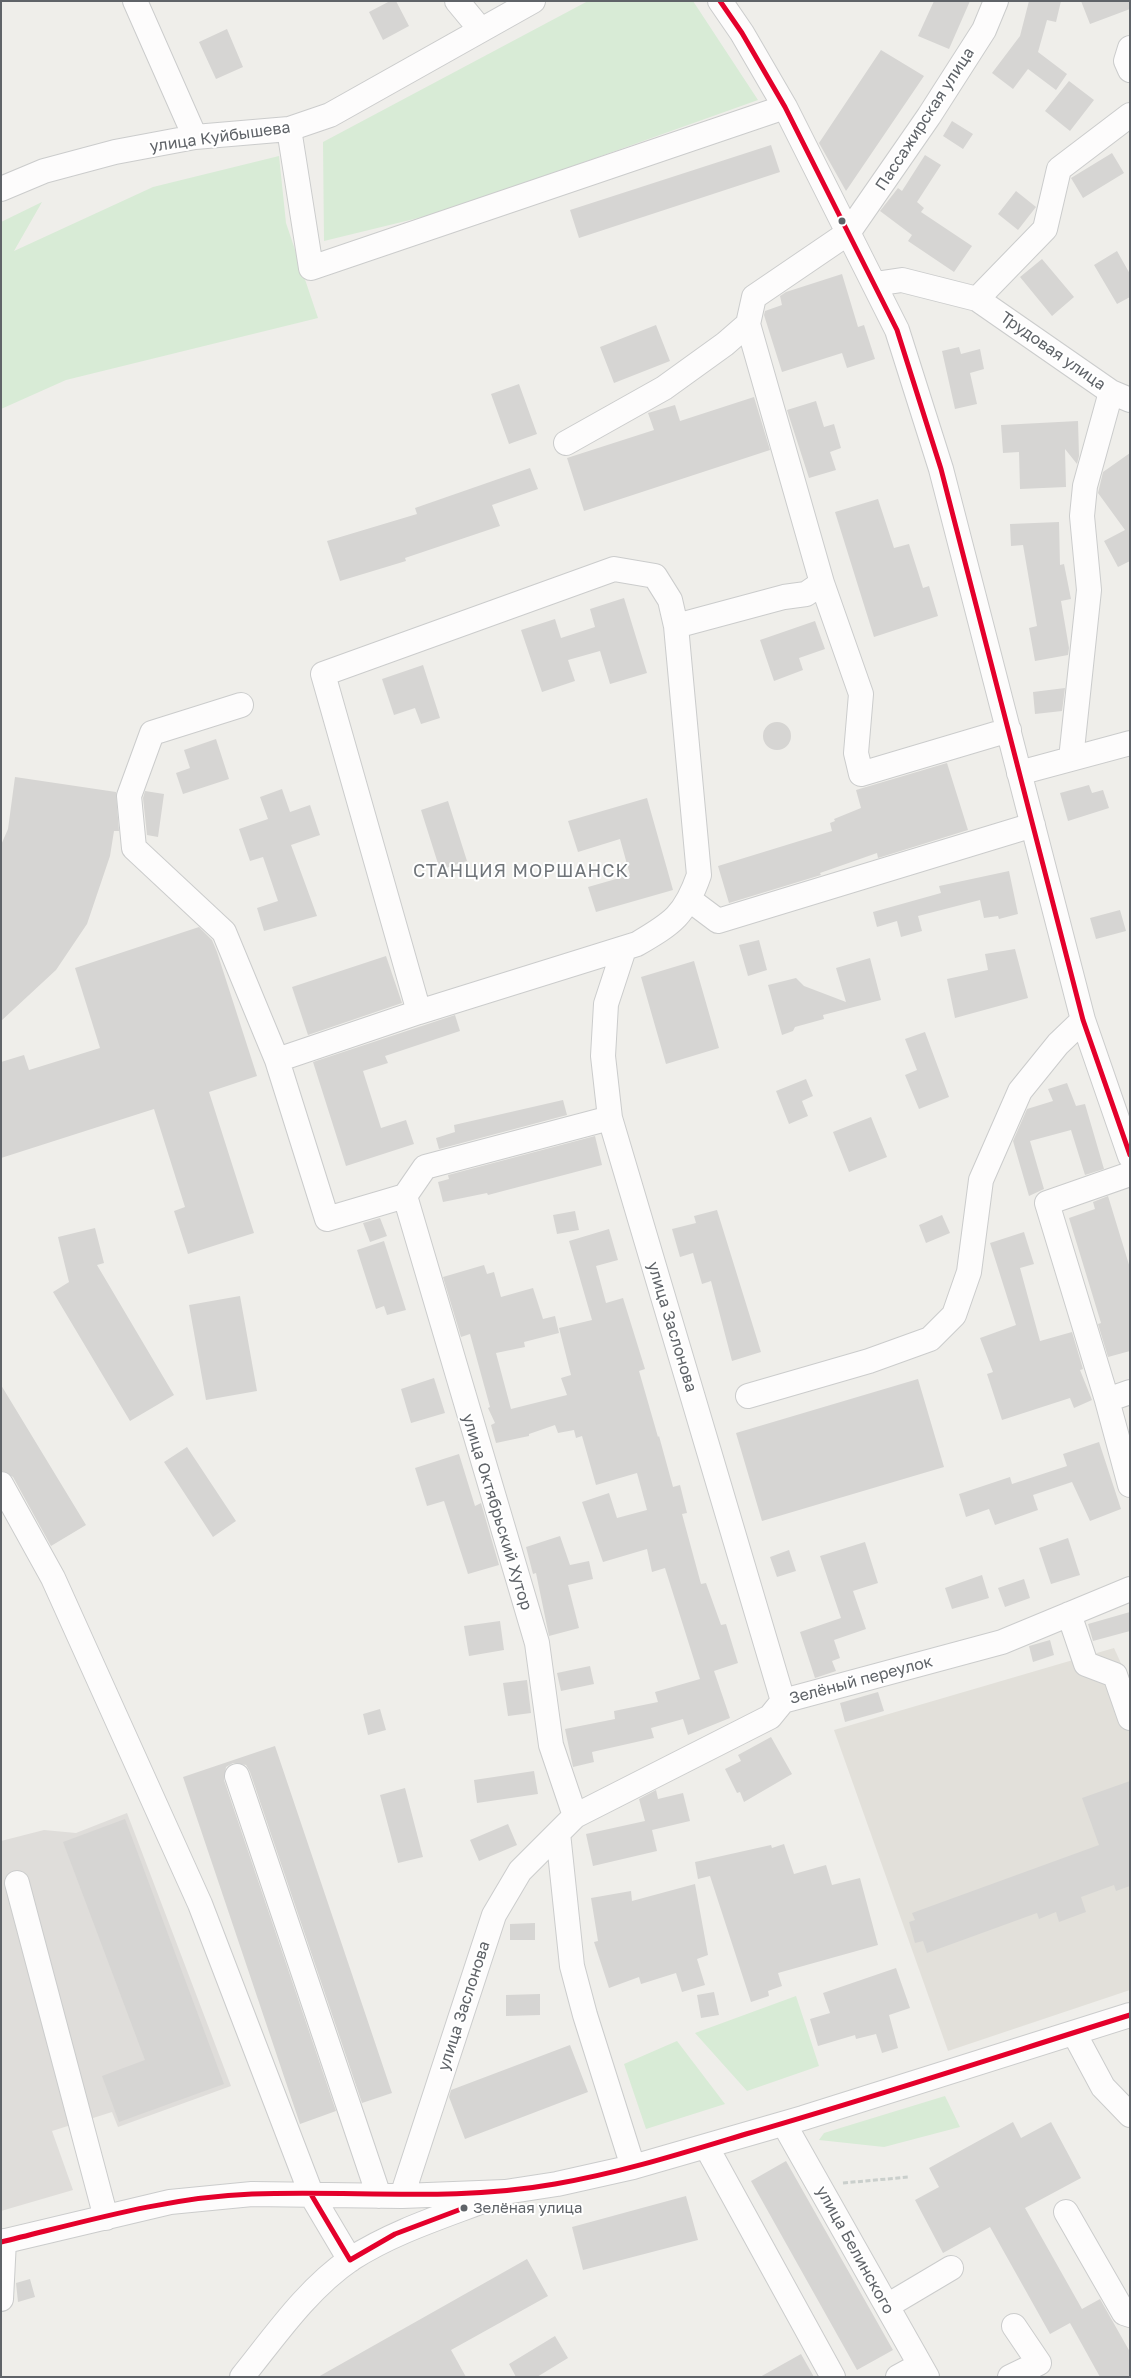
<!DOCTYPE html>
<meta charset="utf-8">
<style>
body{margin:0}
#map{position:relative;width:1131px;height:2378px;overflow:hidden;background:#efeeea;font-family:"Golos Text",sans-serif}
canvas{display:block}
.frame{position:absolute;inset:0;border:2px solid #5f6368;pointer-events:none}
</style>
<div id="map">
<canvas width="1131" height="2378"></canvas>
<div class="frame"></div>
</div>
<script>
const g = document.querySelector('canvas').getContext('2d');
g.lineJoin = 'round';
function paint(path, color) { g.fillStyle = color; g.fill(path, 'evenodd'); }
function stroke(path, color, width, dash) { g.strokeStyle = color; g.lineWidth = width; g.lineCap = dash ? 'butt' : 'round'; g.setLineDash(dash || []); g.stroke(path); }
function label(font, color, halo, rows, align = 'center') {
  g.font = font + ' "Golos Text",sans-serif'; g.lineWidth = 4; g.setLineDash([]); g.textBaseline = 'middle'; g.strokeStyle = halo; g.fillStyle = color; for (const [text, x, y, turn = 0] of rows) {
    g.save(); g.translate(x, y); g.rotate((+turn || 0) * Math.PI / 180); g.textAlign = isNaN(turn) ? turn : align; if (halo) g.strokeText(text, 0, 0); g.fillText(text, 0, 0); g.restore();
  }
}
paint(new Path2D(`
 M 127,1813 L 231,2086 L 118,2127 L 112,2112 L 52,2131 L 73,2190 L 1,2211 L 1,1841 L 44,1830 L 76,1833 Z`), '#dfddda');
paint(new Path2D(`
 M 1114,1648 L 1130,1683 L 1130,1990 L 948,2051 L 834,1730 Z`), '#e2e0da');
paint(new Path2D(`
 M 588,1 L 693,1 L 758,100 L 447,211 L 324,241 L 323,142 Z
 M 279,156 L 286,223 L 318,318 L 66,380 L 1,409 L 1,222 L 42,202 L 14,251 L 153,187 Z
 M 796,1996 L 819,2066 L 747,2091 L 695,2033 Z
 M 677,2041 L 725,2104 L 646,2129 L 624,2064 Z
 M 945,2096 L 960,2127 L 884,2147 L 819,2140 L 824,2133 Z`), '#d8ebd6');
paint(new Path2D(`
 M 390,1 L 396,1 L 409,26 L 383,40 L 369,12 Z
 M 934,1 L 970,1 L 949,49 L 918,36 Z
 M 1029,1 L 1061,1 L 1056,22 L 1047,20 L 1038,52 L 1067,74 L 1056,90 L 1028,69 L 1013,89 L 992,73 L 1020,36 Z
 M 1081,1 L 1130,1 L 1130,9 L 1090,24 Z
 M 227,29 L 243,67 L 216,79 L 199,42 Z
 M 881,50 L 924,76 L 846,191 L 819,143 Z
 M 1069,81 L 1094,100 L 1070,131 L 1045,111 Z
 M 952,121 L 973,134 L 963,149 L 943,136 Z
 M 771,145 L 780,172 L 579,238 L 570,210 Z
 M 1112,153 L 1124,173 L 1083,198 L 1071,178 Z
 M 925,155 L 941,165 L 917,202 L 924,208 L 921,212 L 972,246 L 954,272 L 908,241 L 912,235 L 880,211 L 898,188 L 902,191 Z
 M 1016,191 L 1036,207 L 1018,230 L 998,214 Z
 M 1117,251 L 1130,274 L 1130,297 L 1117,304 L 1094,265 Z
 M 1042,259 L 1074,297 L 1052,316 L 1020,277 Z
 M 842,274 L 858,327 L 864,325 L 875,359 L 847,368 L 842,353 L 782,372 L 764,315 L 765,311 L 782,305 L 780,296 L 786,292 Z
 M 656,325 L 670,361 L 614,383 L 600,347 Z
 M 959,347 L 961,354 L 980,349 L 984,369 L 970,373 L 977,404 L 955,409 L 942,351 Z
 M 519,384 L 537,434 L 509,444 L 491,394 Z
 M 754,397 L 770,450 L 584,511 L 567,458 L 654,430 L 648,413 L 675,405 L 680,421 Z
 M 816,401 L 824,427 L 834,424 L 841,448 L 830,452 L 836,470 L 809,478 L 787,410 Z
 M 1078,421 L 1079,456 L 1077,464 L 1065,449 L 1066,487 L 1020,489 L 1019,452 L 1003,453 L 1001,425 Z
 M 1130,453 L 1130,561 L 1118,567 L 1104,541 L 1125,530 L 1098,493 L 1099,489 L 1103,472 Z
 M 530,468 L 538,489 L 492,505 L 500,526 L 405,558 L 406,561 L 340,581 L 327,541 L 417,514 L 415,508 Z
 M 878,499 L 894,548 L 909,544 L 923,588 L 929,586 L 938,616 L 874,637 L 835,512 Z
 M 1059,522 L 1060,565 L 1064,564 L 1071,599 L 1061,601 L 1069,648 L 1068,655 L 1035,661 L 1029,628 L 1037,626 L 1023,545 L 1011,546 L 1010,524 Z
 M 624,598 L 647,673 L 610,684 L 600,651 L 568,660 L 575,681 L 542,692 L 521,630 L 555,619 L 561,638 L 595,627 L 590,609 Z
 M 815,621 L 825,649 L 799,658 L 803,670 L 774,681 L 760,640 Z
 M 423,665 L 440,718 L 421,724 L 415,708 L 394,715 L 382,679 Z
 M 1065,688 L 1062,711 L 1035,714 L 1033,692 Z
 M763 736a14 14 0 1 1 28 0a14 14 0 1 1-28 0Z
 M 216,739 L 229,779 L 183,794 L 176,773 L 190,768 L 184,750 Z
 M 947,763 L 968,830 L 878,858 L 877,853 L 820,873 L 821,875 L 729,903 L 718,866 L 832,831 L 830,823 L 835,821 L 834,819 L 861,808 L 856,790 Z
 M 15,777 L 116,792 L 119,831 L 114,831 L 110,856 L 87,924 L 56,970 L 1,1021 L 1,845 L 8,829 Z
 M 1089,785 L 1092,793 L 1103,790 L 1109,808 L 1068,821 L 1060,793 Z
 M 282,789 L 290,812 L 310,805 L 320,835 L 291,845 L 317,916 L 264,931 L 257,908 L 278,901 L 263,857 L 250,861 L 239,829 L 268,819 L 260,797 Z
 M 145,791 L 164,794 L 158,837 L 147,835 L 143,798 Z
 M 647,798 L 673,890 L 596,912 L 588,887 L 630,875 L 620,839 L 578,852 L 568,821 Z
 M 448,801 L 467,861 L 440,870 L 421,810 Z
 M 1009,871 L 1018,914 L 999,919 L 998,916 L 984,918 L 980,900 L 918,916 L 922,931 L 901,937 L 897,921 L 877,927 L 873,912 L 941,893 L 939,886 Z
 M 1120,910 L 1126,931 L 1096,939 L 1090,918 Z
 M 199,927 L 212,940 L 217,952 L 257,1076 L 209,1092 L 254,1233 L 188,1254 L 174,1211 L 185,1207 L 154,1109 L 1,1158 L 1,1062 L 24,1055 L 29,1070 L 100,1048 L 75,968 Z
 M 759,940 L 767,970 L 748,976 L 739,945 Z
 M 1015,949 L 1028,998 L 955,1018 L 947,979 L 988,970 L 985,954 Z
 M 386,956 L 402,1003 L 308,1035 L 292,987 Z
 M 870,958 L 881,1000 L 823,1015 L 824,1019 L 795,1027 L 793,1031 L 782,1035 L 768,985 L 796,978 L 804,986 L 846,1002 L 836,968 Z
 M 694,961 L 719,1048 L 666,1064 L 641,977 Z
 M 455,1015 L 460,1031 L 385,1056 L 388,1063 L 363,1071 L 381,1128 L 406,1120 L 414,1144 L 346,1166 L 313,1062 Z
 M 925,1032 L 949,1097 L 919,1109 L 905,1075 L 917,1070 L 905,1039 Z
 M 806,1079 L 813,1096 L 802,1101 L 808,1116 L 789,1124 L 776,1091 Z
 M 1067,1083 L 1076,1106 L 1085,1104 L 1104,1169 L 1085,1175 L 1071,1130 L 1030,1141 L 1044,1189 L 1029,1196 L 1013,1141 L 1027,1109 L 1053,1101 L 1048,1089 Z
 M 563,1100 L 567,1115 L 439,1149 L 436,1138 L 455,1132 L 454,1125 Z
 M 871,1117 L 887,1157 L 849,1172 L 833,1132 Z
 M 595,1136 L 602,1165 L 488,1195 L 487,1193 L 443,1202 L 438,1182 L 449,1179 L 448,1175 Z
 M 1108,1196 L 1130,1268 L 1130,1351 L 1108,1357 L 1098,1324 L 1101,1323 L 1069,1218 L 1095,1209 L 1093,1202 Z
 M 717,1210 L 761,1352 L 732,1361 L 711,1281 L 702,1284 L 693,1253 L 680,1257 L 672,1229 L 696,1223 L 694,1216 Z
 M 575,1211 L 579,1230 L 557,1234 L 553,1215 Z
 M 942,1215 L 950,1233 L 926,1243 L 919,1225 Z
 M 380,1218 L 387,1236 L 370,1242 L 363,1223 Z
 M 95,1228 L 104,1263 L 97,1265 L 174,1395 L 130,1421 L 53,1292 L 69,1282 L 58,1237 Z
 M 609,1229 L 618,1260 L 596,1266 L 606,1303 L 623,1298 L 645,1369 L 639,1371 L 658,1437 L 659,1436 L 673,1487 L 680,1485 L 687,1513 L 682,1514 L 701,1584 L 706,1583 L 721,1625 L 726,1624 L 738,1663 L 714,1671 L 730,1718 L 688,1735 L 683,1719 L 651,1728 L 654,1738 L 592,1752 L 594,1762 L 573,1767 L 565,1729 L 615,1719 L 614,1711 L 658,1702 L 655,1692 L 700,1679 L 665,1568 L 652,1572 L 647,1549 L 603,1562 L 582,1502 L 609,1493 L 617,1518 L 647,1510 L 637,1473 L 596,1485 L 582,1436 L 576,1438 L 574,1430 L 558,1433 L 555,1425 L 529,1434 L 529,1436 L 496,1443 L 491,1425 L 495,1423 L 488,1408 L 490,1407 L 470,1334 L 461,1337 L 443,1277 L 484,1265 L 487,1274 L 494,1272 L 501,1297 L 533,1288 L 543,1319 L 555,1316 L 559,1333 L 524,1342 L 525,1347 L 496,1353 L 511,1409 L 567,1395 L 561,1378 L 571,1375 L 559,1328 L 592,1320 L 569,1241 Z
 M 1024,1232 L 1034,1264 L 1020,1268 L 1040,1341 L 1072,1332 L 1083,1369 L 1080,1370 L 1092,1400 L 1074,1408 L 1070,1398 L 1002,1420 L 987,1374 L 993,1372 L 980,1338 L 1016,1325 L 990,1243 Z
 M 384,1241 L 406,1310 L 387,1315 L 384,1306 L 376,1309 L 357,1250 Z
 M 240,1296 L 257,1391 L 206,1400 L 189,1305 Z
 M 434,1378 L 445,1413 L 411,1423 L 401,1389 Z
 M 918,1379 L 944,1467 L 762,1521 L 736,1433 Z
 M 1,1385 L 86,1525 L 51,1546 L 13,1477 L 1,1470 Z
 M 1099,1442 L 1121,1509 L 1090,1521 L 1072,1482 L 1033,1495 L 1038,1510 L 995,1525 L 989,1509 L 966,1517 L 959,1494 L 1010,1477 L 1012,1484 L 1067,1466 L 1063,1454 Z
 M 187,1447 L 236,1521 L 213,1537 L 164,1462 Z
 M 459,1454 L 475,1506 L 481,1503 L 499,1565 L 468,1574 L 444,1501 L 427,1506 L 415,1468 Z
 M 560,1536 L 570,1565 L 589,1561 L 593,1579 L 568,1585 L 579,1628 L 549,1636 L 536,1573 L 533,1574 L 526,1547 Z
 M 1068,1538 L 1080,1575 L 1051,1584 L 1039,1548 Z
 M 865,1542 L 878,1583 L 853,1591 L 866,1629 L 834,1640 L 840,1658 L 832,1661 L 836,1671 L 815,1678 L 800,1632 L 841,1618 L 820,1556 Z
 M 789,1550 L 796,1571 L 777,1577 L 770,1557 Z
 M 982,1575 L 989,1598 L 952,1609 L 945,1588 Z
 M 1024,1579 L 1030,1598 L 1005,1607 L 998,1588 Z
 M 1130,1612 L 1130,1631 L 1093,1641 L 1088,1624 Z
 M 500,1621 L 504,1650 L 469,1656 L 464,1626 Z
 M 1050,1640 L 1054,1655 L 1033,1662 L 1029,1646 Z
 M 590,1666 L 594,1684 L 561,1691 L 557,1673 Z
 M 527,1680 L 531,1713 L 508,1716 L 503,1683 Z
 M 878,1692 L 884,1711 L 845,1722 L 840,1703 Z
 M 380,1709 L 386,1730 L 368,1735 L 363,1714 Z
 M 771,1737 L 792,1774 L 744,1802 L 740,1792 L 737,1793 L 725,1769 L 741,1761 L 738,1755 Z
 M 275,1746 L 392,2093 L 362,2103 L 250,1772 L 246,1765 L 233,1763 L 226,1767 L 224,1780 L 336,2111 L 300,2124 L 183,1777 Z
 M 534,1771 L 538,1794 L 477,1803 L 474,1780 Z
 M 1130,1781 L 1130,1886 L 1116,1891 L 1114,1885 L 1081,1897 L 1086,1912 L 1059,1922 L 1056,1912 L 1039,1919 L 1037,1913 L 927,1953 L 923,1941 L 915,1943 L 909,1922 L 915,1920 L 912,1913 L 1099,1845 L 1082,1798 Z
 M 405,1788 L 423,1857 L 398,1863 L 380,1795 Z
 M 656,1790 L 658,1799 L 683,1793 L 690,1821 L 652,1830 L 657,1851 L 593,1866 L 586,1834 L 645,1821 L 639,1799 Z
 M 125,1819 L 224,2084 L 119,2122 L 102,2076 L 145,2060 L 63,1842 Z
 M 508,1824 L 517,1845 L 479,1861 L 470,1840 Z
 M 784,1844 L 794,1874 L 826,1865 L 832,1885 L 860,1878 L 878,1945 L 778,1973 L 782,1986 L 768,1991 L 769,1996 L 751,2002 L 710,1876 L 698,1879 L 695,1862 L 771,1845 L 772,1848 Z
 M 695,1884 L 708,1955 L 697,1959 L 705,1985 L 682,1992 L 676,1973 L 641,1984 L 639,1977 L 609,1988 L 594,1942 L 598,1941 L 591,1898 L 631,1891 L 632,1901 Z
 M 535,1923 L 535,1940 L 510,1940 L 510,1924 Z
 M 896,1968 L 910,2008 L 889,2015 L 898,2048 L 882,2053 L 876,2034 L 856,2039 L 855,2035 L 818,2046 L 810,2019 L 830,2013 L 823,1993 Z
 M 714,1992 L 719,2015 L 701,2018 L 697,1995 Z
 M 540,1994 L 540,2015 L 506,2016 L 506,1995 Z
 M 570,2045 L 588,2092 L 465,2139 L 449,2097 L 451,2090 Z
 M 1013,2122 L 1021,2138 L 1051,2122 L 1081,2178 L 1025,2208 L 1082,2309 L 1100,2299 L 1130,2352 L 1130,2377 L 1100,2377 L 1070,2323 L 1050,2334 L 990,2227 L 943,2253 L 915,2200 L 939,2187 L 929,2168 Z
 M 786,2161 L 893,2350 L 857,2370 L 751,2181 Z
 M 686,2196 L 698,2240 L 583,2270 L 572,2227 Z
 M 527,2259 L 548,2296 L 451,2350 L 466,2377 L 318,2377 Z
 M 30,2279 L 35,2297 L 18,2302 L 16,2283 Z
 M 555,2336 L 568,2358 L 537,2377 L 516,2377 L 509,2364 Z
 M 801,2354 L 814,2377 L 760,2377 Z`), '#d6d5d3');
const minor = new Path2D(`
 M 135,1 L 195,137
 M 457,1 L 481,30
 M 720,1 L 742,33 L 785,107 L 897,330 L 941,469 L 1083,1020 L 1130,1156
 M 1130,48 L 1126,61 L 1130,70
 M 289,129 L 311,268 L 785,107
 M 1,189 L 44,171 L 115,152 L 195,137 L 289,129 L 330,115 L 533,1
 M 875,284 L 902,280 L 977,299 L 1045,229 L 1059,169 L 1130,115
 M 977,299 L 1111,392 L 1130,400
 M 566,443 L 664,388 L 725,344 L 748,324 L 754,297 L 848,233 L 929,116 L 984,30 L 996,1
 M 614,569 L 655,576 L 670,600 L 676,626 L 699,875 C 685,915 673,923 637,944 L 419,1012 L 323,674 Z
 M 822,583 L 861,694 L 856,753 L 861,774 L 1009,730
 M 676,626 L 784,597 L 806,594 L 822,583 L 748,324
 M 241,705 L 152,733 L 129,796 L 134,848 L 224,932 L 277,1060
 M 1071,759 L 1089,590 L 1082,516 L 1085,486 L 1111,392
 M 1019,773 L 1130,743
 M 690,900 L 718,921 L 1033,825
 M 624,949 L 606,1004 L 603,1056 L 610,1118 L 783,1701
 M 405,1196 L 327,1219 L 277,1060 L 419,1012
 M 1130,1392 L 1107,1400 L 1130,1485
 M 748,1396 L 869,1361 L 930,1339 L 954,1315 L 969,1272 L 981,1180 L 1020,1091 L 1058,1044 L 1083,1020
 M 1107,1400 L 1047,1203 L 1130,1174
 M 1,1484 L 53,1578 L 200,1904 L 312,2196 L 350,2260
 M 1069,1614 L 1086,1664 L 1115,1675 L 1130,1718
 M 237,1776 L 379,2196
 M 575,1816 L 551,1745 L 537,1643 L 405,1196 L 425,1167 L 610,1118
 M 558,1833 L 572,1966 L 585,2015 L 633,2167
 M 17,1883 L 106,2218
 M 1074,2033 L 1103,2087 L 1130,2115
 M 784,2124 L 927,2377
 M 706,2146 L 833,2377
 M 402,2196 L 494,1915 L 520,1871 L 575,1816 L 770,1717 L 783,1701 L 1002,1642 L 1130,1589
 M 1066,2212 L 1124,2313 L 1130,2315
 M 1,2242 L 170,2202 L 252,2194 L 402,2196 L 505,2192 L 557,2184 L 633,2167 L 803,2118 L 1130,2015
 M 1,2299 L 4,2241
 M 887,2306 L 951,2268
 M 242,2377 C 275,2336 307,2289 351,2259 C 393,2232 441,2217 488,2199
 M 898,2377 L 920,2365
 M 1010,2377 L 1039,2363 L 1014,2326`);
stroke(minor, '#cbcccc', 26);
stroke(new Path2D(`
 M 843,2183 L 909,2177`), '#cacfcc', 3, [5, 2.5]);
stroke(minor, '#fdfcfc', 24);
stroke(new Path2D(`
 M 720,1 L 742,33 L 785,107 L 897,330 L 941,469 L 1083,1020 L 1130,1155
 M 312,2196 L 350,2260 L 395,2234 L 464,2208
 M 1,2242 C 84,2222 167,2197 252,2194 C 354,2190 454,2202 555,2184 C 620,2173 683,2153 746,2134 C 875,2097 1002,2055 1130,2015`), '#e4002b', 5);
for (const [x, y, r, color] of [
 [842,221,4.5,"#5f6368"],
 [464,2208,4.5,"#5f6368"]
]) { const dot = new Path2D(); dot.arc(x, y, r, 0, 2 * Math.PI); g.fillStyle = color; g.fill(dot); stroke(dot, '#fff', 2); }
label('15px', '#5f6368', '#fff', [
 ["Зелёная улица",473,2208]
], 'left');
label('16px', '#5f6368', '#fff', [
 ["Пассажирская улица",925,119,-57],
 ["улица Куйбышева",220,137,-8],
 ["Трудовая улица",1053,351,35],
 ["улица Заслонова",672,1327,73],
 ["улица Октябрьский Хутор",497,1512,73],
 ["Зелёный переулок",861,1680,-15],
 ["улица Заслонова",464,2006,-72],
 ["улица Белинского",855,2250,61]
]);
g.letterSpacing = '1px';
label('18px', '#70757a', '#fff', [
 ["СТАНЦИЯ МОРШАНСК",521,871]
]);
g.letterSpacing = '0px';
</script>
